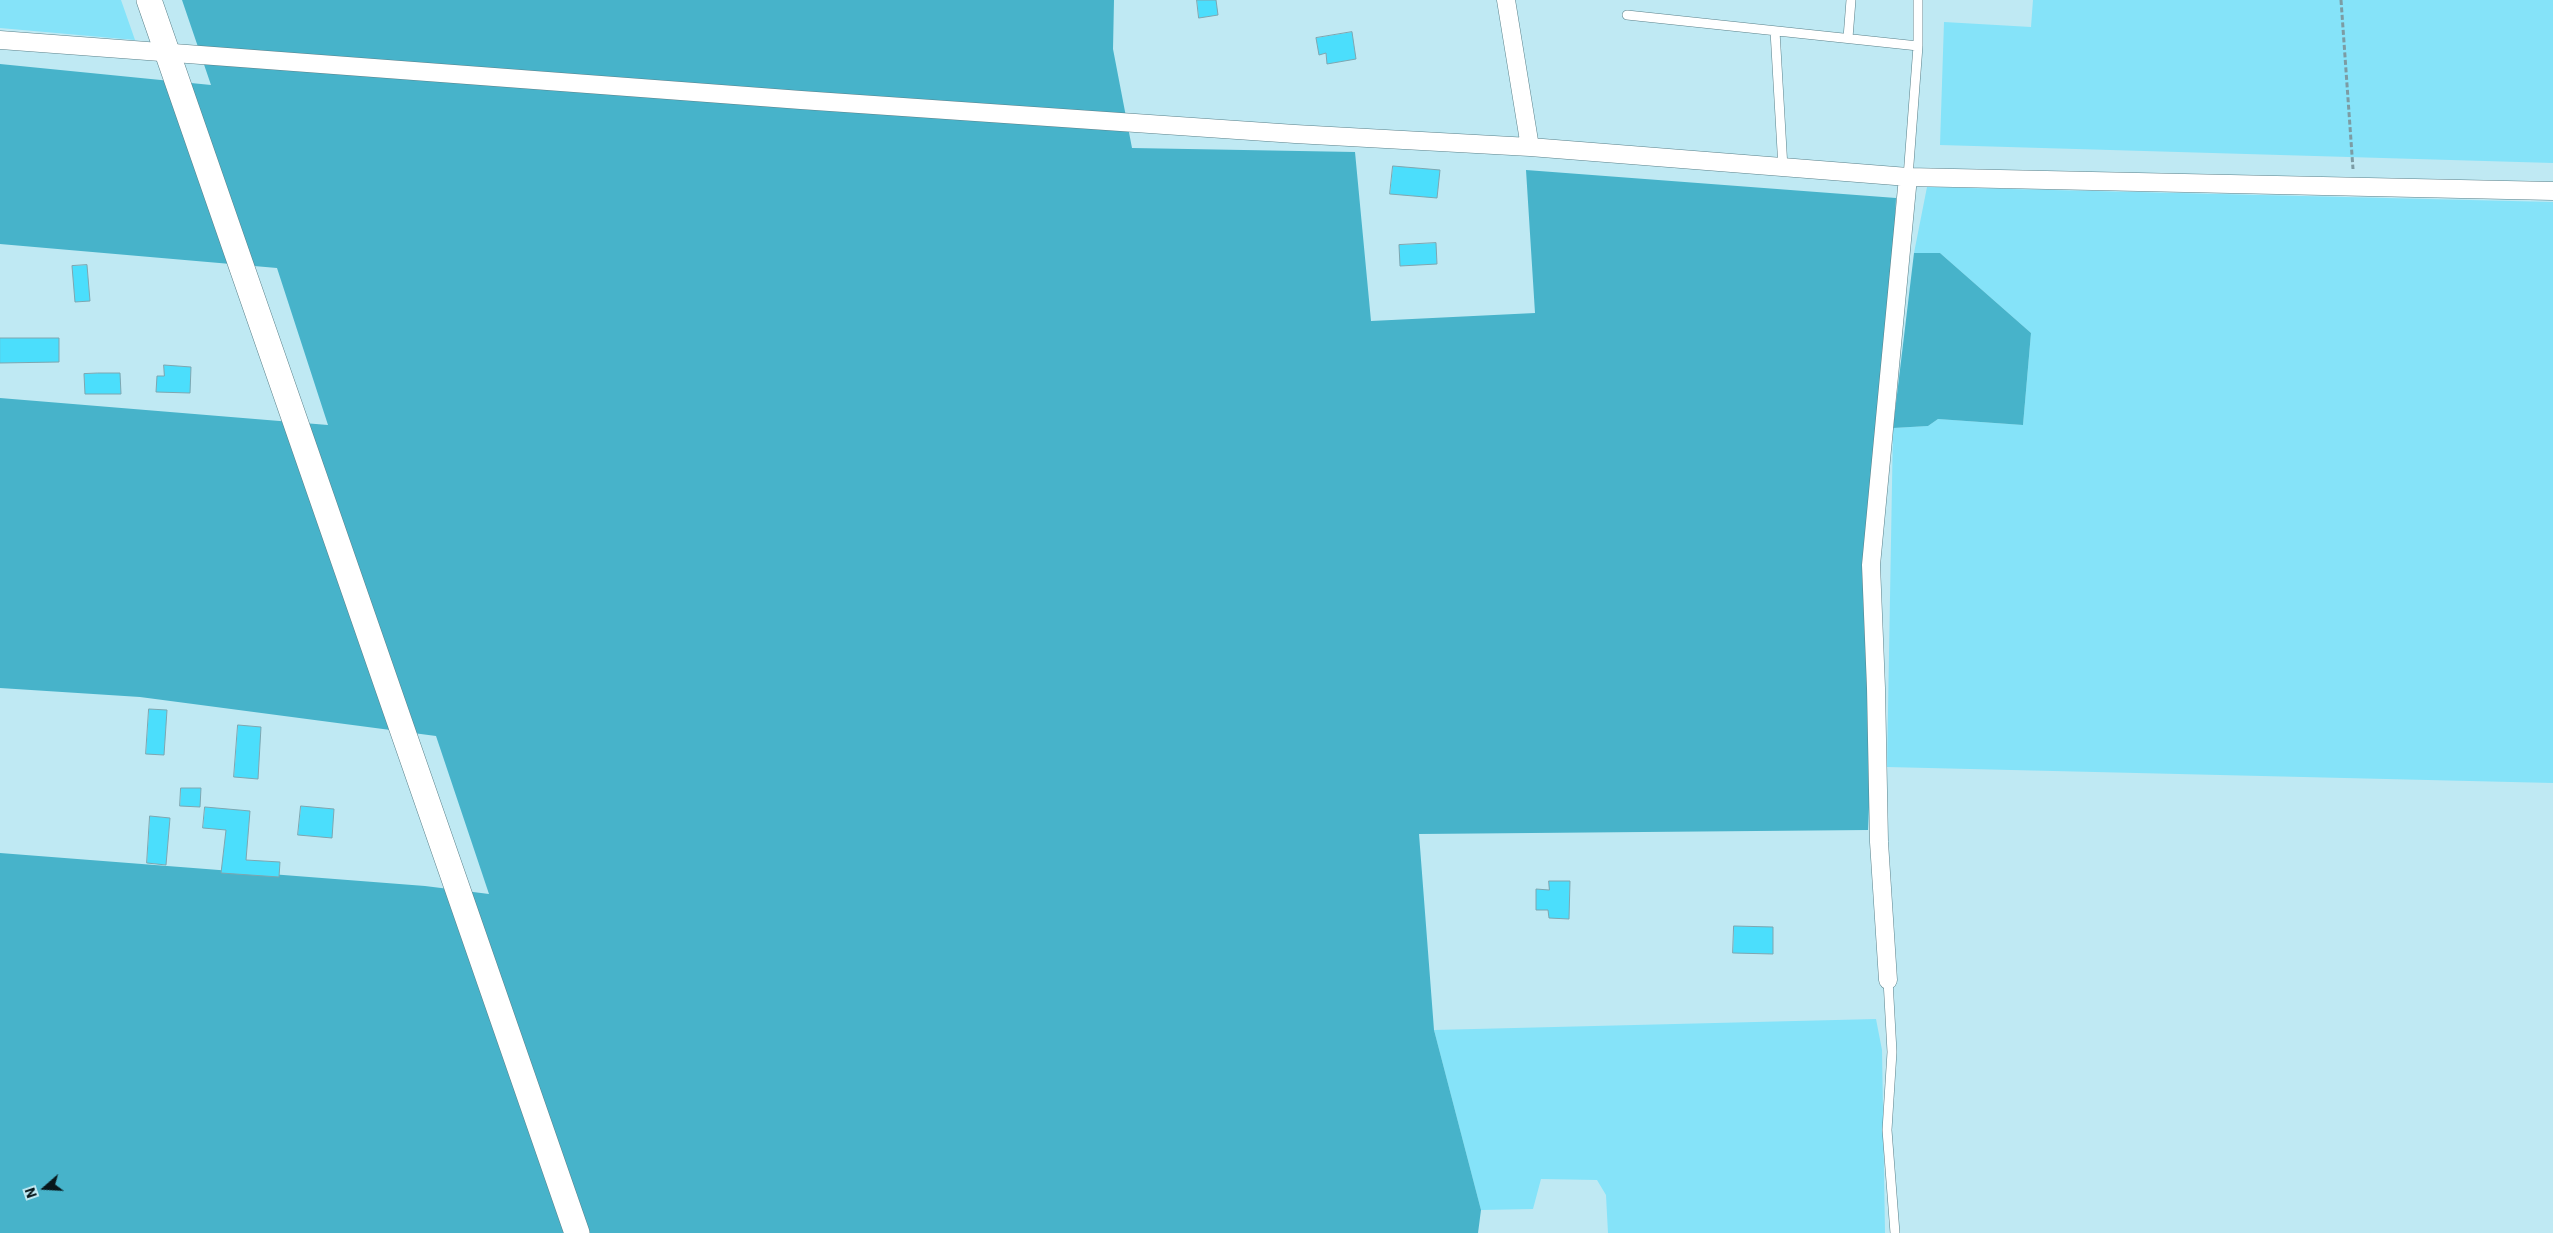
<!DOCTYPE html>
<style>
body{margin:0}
#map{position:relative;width:2553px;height:1233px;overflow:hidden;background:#bfe9f3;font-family:"IBM Plex Sans",sans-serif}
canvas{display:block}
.north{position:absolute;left:20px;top:1163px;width:50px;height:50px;-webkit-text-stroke:4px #bfe9f3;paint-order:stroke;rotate:251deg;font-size:14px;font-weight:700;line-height:20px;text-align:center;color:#07171b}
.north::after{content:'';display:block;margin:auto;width:18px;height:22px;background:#07171b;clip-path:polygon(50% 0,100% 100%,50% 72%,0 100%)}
</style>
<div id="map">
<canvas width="2553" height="1233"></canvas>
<div class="north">N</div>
</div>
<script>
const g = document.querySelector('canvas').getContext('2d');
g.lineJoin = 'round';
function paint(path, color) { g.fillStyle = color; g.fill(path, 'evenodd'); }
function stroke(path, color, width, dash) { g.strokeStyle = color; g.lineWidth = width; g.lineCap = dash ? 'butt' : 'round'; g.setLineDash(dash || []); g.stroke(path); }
paint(new Path2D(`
 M 0,0 L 121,0 L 135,40 L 0,28 Z
 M 2033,0 L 2553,0 L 2553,163 L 1940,145 L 1944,22 L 2031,27 Z
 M 1927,187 L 2553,202 L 2553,783 L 1887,767 L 1893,428 L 1928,426 L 1938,419 L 2023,425 L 2031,333 L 1940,253 L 1914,253 Z
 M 1876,1019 L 1882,1050 L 1885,1233 L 1608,1233 L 1606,1195 L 1597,1180 L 1541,1179 L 1533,1209 L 1481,1210 L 1434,1030 Z`), '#85e3f9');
paint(new Path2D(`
 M 182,0 L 1114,0 L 1113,49 L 1132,148 L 1355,152 L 1371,321 L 1535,313 L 1526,170 L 1896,198 L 1868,830 L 1419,834 L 1434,1030 L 1481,1210 L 1478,1233 L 0,1233 L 0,853 L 425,886 L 489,894 L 436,736 L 140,697 L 0,688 L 0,398 L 328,425 L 277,268 L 0,244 L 0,64 L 211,85 Z
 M 1914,253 L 1940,253 L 2031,333 L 2023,425 L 1938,419 L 1928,426 L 1893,428 Z`), '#47b3ca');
const building = new Path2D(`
 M 1197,0 L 1216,0 L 1218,15 L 1199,18 Z
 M 1352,32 L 1356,59 L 1327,64 L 1326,53 L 1319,55 L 1316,38 Z
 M 1393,166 L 1440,170 L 1437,198 L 1390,194 Z
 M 1436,243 L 1437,264 L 1400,266 L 1399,245 Z
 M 87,265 L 90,301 L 75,302 L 72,266 Z
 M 0,338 L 59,338 L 59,362 L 0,363 Z
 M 164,365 L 191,367 L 190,393 L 156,392 L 157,376 L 164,376 Z
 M 98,373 L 120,373 L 121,394 L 85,394 L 84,374 Z
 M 149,709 L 167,710 L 164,755 L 146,754 Z
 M 238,725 L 261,727 L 258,779 L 234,777 Z
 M 181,788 L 201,788 L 200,807 L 180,806 Z
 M 301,806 L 334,809 L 332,838 L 298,835 Z
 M 205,807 L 250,811 L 246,860 L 280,862 L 279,877 L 221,873 L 226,830 L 203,828 Z
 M 150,816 L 170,818 L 166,865 L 147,863 Z
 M 1549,881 L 1570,881 L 1569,919 L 1549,918 L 1548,910 L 1536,910 L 1536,889 L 1549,890 Z
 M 1734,926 L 1773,927 L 1773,954 L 1733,953 Z`);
paint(building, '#4bdefc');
stroke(building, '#7ea6b0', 1);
const service = new Path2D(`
 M 1627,15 L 1918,46
 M 1775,31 L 1783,168
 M 1848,38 L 1851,0
 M 1908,177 L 1918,46 L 1918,0
 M 1888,980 L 1892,1052 L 1887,1130 L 1895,1233`);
const minor = new Path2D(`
 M 1506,0 L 1530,147
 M 0,40 L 801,100 L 1295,134 L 1530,147 L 1908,177 L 2553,191
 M 1888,980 L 1879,842 L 1876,688 L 1871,565 L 1908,177`);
const secondary = new Path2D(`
 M 149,0 L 577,1233`);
stroke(service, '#5a818a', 10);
stroke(minor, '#5a818a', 19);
stroke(secondary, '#5a818a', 26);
stroke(new Path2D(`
 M 2341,0 L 2353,169`), '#7c9ca4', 3, [5, 2.5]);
stroke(service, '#fff', 9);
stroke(minor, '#fff', 18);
stroke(secondary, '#fff', 25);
</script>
